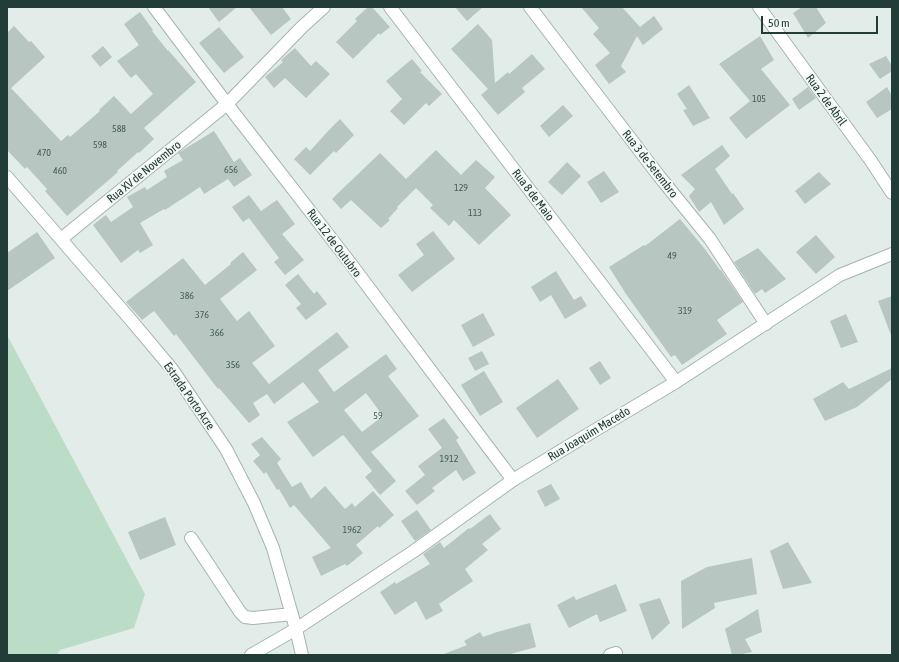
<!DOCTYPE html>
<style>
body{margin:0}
#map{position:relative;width:899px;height:662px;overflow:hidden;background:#e2ece8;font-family:"Asap Condensed",sans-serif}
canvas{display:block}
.frame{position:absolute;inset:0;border:8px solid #223c37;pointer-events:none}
.scale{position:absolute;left:761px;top:16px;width:117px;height:18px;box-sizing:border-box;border:2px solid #223c37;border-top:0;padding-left:5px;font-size:12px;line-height:14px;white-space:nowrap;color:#223c37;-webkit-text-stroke:3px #f2f8f6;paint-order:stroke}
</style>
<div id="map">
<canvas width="899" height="662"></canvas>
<div class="frame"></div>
<div class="scale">50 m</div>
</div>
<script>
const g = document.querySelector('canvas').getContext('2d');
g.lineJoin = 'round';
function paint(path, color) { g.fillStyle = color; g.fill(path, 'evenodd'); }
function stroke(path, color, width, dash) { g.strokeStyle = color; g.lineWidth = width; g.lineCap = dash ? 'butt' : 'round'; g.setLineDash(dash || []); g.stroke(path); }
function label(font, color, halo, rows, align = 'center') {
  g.font = font + ' "Asap Condensed",sans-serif'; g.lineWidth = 3.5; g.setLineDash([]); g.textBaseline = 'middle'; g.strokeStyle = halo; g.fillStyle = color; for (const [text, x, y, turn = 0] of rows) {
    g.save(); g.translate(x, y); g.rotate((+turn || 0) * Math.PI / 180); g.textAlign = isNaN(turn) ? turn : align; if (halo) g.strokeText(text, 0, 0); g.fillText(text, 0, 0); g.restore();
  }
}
paint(new Path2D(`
 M 7,335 L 145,594 L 134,628 L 60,650 L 57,655 L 7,655 Z`), '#bbdcc6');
paint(new Path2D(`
 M 208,7 L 237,7 L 219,22 Z
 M 249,7 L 282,7 L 291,19 L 271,35 Z
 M 368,7 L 372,7 L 390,27 L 380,35 L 379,33 L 353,59 L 336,42 L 357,21 L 355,19 Z
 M 455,7 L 483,7 L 467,21 Z
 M 581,7 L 622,7 L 640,27 L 654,16 L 663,29 L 643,45 L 637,36 L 621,66 L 626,72 L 609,84 L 595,65 L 610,53 L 593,34 L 599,28 Z
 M 802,7 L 816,7 L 826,23 L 808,38 L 793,13 Z
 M 140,12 L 153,30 L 152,31 L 168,51 L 168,50 L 196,82 L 144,128 L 154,139 L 139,153 L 138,152 L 117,171 L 118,172 L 67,216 L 45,191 L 47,189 L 27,167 L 25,169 L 7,150 L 7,33 L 14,26 L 29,42 L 31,41 L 45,57 L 11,88 L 61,141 L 68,135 L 70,137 L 100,111 L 99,110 L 114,96 L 131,114 L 153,94 L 136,74 L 131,78 L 117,61 L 139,45 L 124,24 Z
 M 478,24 L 492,40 L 495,83 L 508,72 L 509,74 L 532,54 L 545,69 L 522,88 L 525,92 L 498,115 L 481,95 L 488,89 L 451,49 Z
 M 219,27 L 244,57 L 224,73 L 199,43 Z
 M 760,36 L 774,60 L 761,69 L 790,105 L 746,139 L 729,118 L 750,101 L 719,64 Z
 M 103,46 L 112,57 L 100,67 L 91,56 Z
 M 295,48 L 311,66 L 316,61 L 330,74 L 306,98 L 285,78 L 274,88 L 265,77 L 283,62 L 281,60 Z
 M 886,56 L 892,66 L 892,71 L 880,79 L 869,64 Z
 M 412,59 L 422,71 L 420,72 L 442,94 L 429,106 L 426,103 L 404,125 L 390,111 L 402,99 L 386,81 Z
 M 689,85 L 710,118 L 693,126 L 683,110 L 687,109 L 677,94 Z
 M 808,87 L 816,98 L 799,110 L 792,99 Z
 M 887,87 L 892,96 L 892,109 L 877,118 L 866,102 Z
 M 563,105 L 573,116 L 549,137 L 540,126 Z
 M 340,119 L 354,135 L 336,153 L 334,151 L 310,175 L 294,159 L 306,147 L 310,151 L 329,130 Z
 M 214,131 L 234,162 L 240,158 L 252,175 L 234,187 L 228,179 L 204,194 L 200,187 L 165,210 L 164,209 L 140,223 L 153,245 L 140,253 L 138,250 L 121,263 L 93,225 L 106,215 L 111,222 L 133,207 L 127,197 L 145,187 L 147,190 L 167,177 L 164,171 L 183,160 L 178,153 Z
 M 722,145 L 730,156 L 715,169 L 732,194 L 733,193 L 744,209 L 724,225 L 711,202 L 699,212 L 689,196 L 695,189 L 681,175 Z
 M 436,150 L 461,175 L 476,160 L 495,177 L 485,188 L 511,215 L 479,245 L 454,220 L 449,226 L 430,208 L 433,205 L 416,188 L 397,207 L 398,208 L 388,219 L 390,220 L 381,228 L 351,200 L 341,209 L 332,199 L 380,153 L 406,179 Z
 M 567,162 L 581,176 L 562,195 L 548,182 Z
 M 604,171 L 619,192 L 601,203 L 587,182 Z
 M 819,172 L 831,184 L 805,204 L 795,191 Z
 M 249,195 L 261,211 L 277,200 L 295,224 L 282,234 L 304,260 L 285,275 L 274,262 L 279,258 L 249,218 L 243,222 L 232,207 Z
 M 680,219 L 704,248 L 720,270 L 721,270 L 743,302 L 717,320 L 727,334 L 682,365 L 675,355 L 671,357 L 626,294 L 609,267 L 644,245 L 645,246 Z
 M 433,231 L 455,259 L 412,292 L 398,275 L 424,255 L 416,244 Z
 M 37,232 L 55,258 L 7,291 L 7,253 Z
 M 816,235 L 835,257 L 816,274 L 796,252 Z
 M 758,248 L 786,279 L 765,293 L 762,289 L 755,294 L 734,262 Z
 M 243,252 L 257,270 L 220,299 L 237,321 L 249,311 L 275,346 L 252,363 L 269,384 L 337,332 L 349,347 L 318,370 L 334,392 L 386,354 L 397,369 L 388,376 L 419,416 L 371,452 L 396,481 L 380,495 L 365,477 L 372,471 L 345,437 L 343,435 L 313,457 L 287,422 L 319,402 L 303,382 L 274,404 L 267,394 L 253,403 L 260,415 L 249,423 L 219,388 L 218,389 L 176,334 L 174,336 L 154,311 L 142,320 L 126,302 L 183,258 L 205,285 L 231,264 L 230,263 ZM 366,393 L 383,416 L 362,432 L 344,410 Z
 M 556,271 L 574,300 L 581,296 L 587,306 L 565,319 L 551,295 L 540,302 L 531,287 Z
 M 298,274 L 314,294 L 317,291 L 327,304 L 306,320 L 296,308 L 301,304 L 285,285 Z
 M 892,296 L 892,334 L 891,335 L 878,301 Z
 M 483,313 L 495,335 L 473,347 L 461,325 Z
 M 846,314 L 858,342 L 841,348 L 830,321 Z
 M 482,351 L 489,364 L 475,371 L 468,358 Z
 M 600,361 L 611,378 L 600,385 L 589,368 Z
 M 892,368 L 892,379 L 857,407 L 825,421 L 813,399 L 843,382 L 849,389 Z
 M 484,371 L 503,402 L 480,416 L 461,385 Z
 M 558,379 L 579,409 L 537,438 L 516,408 Z
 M 444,418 L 459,438 L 456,440 L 476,473 L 463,481 L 456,470 L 432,488 L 435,491 L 417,505 L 405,491 L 425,475 L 418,466 L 442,448 L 428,429 Z
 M 262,437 L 281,459 L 277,463 L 292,487 L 301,482 L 311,499 L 325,486 L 345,509 L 352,503 L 355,507 L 373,491 L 394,515 L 379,528 L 378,526 L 356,545 L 363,553 L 347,566 L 345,564 L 321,576 L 312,557 L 331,548 L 294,505 L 290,508 L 279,489 L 277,490 L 266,472 L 264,474 L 253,461 L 260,455 L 251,444 Z
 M 551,484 L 560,499 L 545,507 L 537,491 Z
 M 417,510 L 431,530 L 415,541 L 401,521 Z
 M 490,514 L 501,529 L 482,544 L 488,550 L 465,569 L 473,581 L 439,604 L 443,611 L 426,620 L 416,601 L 395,615 L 380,592 L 395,582 L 396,584 L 430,564 L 423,554 L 440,542 L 444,548 L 469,528 L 470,529 Z
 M 165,517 L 176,545 L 140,560 L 128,532 Z
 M 788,542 L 812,583 L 783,589 L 770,551 Z
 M 752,558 L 757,594 L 714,603 L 715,608 L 682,629 L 681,581 L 707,567 Z
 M 616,584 L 627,611 L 600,622 L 597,614 L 569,628 L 557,605 L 574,596 L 576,600 Z
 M 660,598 L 670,623 L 652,640 L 639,604 Z
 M 758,609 L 762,632 L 745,639 L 752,652 L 737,655 L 732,655 L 725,629 Z
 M 530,623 L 536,647 L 507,655 L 444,655 L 444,654 L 467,645 L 464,641 L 480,632 L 483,637 L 497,632 Z`), '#b7c6c1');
const minor = new Path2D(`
 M 390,7 L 676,382
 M 530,7 L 659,176 L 710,239 L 766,324
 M 759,7 L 871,161 L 892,193
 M 7,177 L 130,319 L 172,369 L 226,449 L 254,503 L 273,548 L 296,629 L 251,655
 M 61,239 L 227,104 L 302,27 L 324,7
 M 191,538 L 240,612 L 245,617 L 253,618 L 292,614
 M 610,655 L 616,653`);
const tertiary = new Path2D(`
 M 154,7 L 227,104 L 351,264 L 494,455 L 513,480
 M 302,655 L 296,629 L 414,551 L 513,480 L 582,438 L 676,382 L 840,275 L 892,254`);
stroke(minor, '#a5b4af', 14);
stroke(tertiary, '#a5b4af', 14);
stroke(minor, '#fff', 12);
stroke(tertiary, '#fff', 12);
label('10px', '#475e5a', null, [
 ["105",759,99],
 ["588",119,129],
 ["598",100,145],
 ["470",44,153],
 ["656",231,170],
 ["460",60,171],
 ["129",461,188],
 ["113",475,213],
 ["49",672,256],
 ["386",187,296],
 ["319",685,311],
 ["376",202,315],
 ["366",217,333],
 ["356",233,365],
 ["59",378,416],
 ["1912",449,459],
 ["1962",352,530]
]);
label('12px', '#223c37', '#f2f8f6', [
 ["Rua 2 de Abril",826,100,54],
 ["Rua 3 de Setembro",650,164,52],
 ["Rua XV de Novembro",144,172,-39],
 ["Rua 8 de Maio",533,195,53],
 ["Rua 12 de Outubro",334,243,53],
 ["Estrada Porto Acre",189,396,55],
 ["Rua Joaquim Macedo",589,434,-31]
]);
</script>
